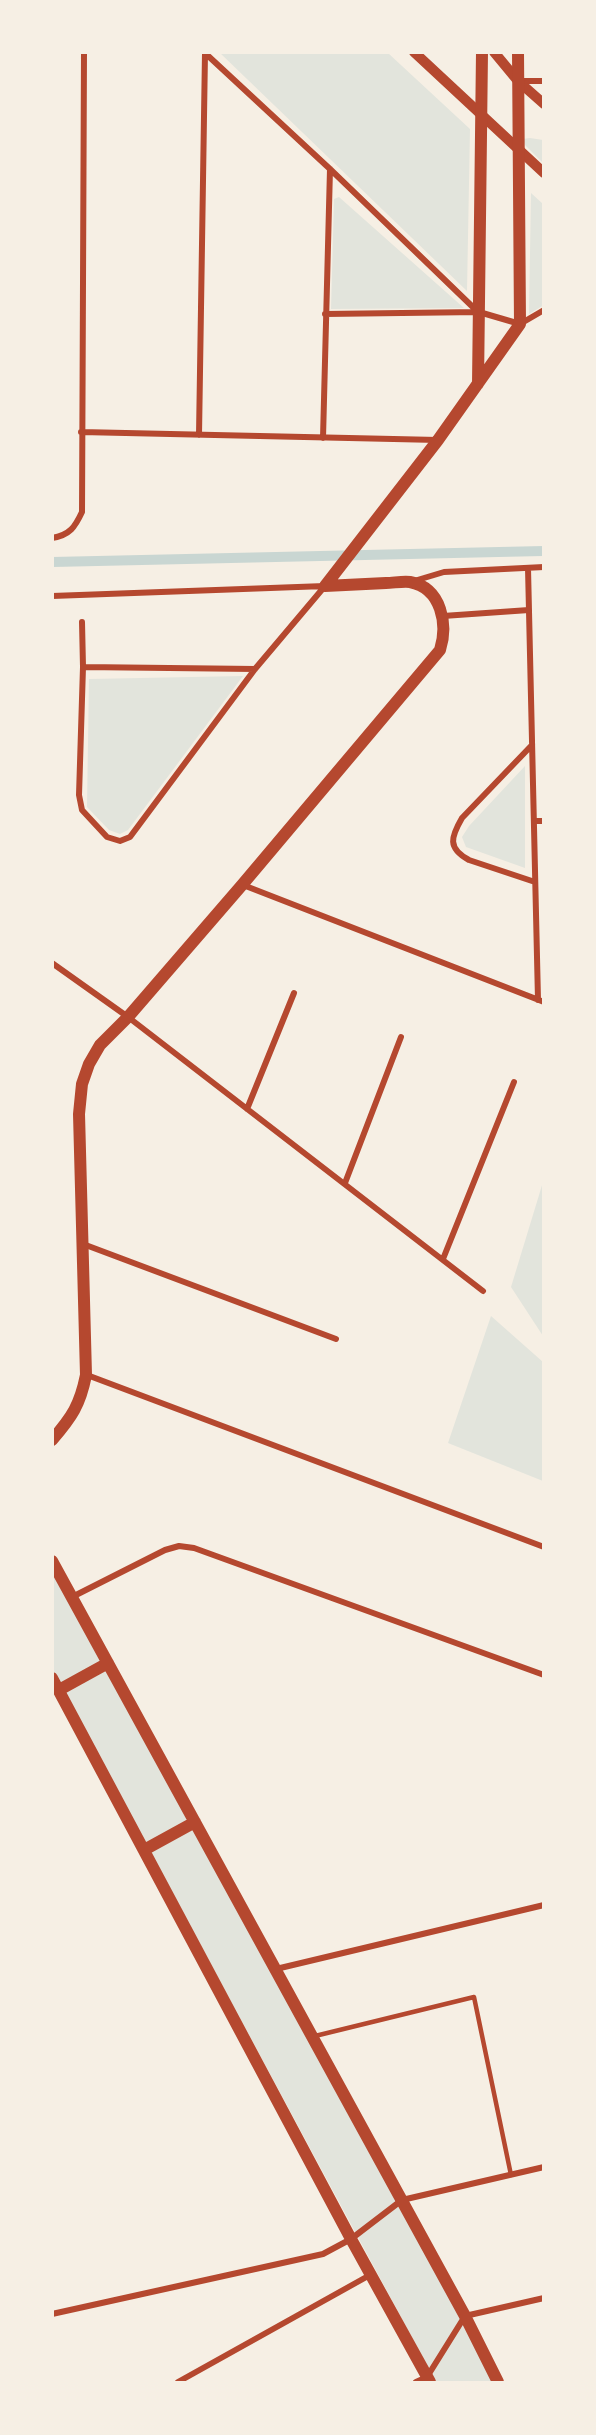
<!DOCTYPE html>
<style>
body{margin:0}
#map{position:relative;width:596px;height:2435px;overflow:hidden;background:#f6efe4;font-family:"Roboto Condensed",sans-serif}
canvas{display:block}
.frame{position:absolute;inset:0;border:54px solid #f6efe4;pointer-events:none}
</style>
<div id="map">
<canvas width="596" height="2435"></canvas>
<div class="frame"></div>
</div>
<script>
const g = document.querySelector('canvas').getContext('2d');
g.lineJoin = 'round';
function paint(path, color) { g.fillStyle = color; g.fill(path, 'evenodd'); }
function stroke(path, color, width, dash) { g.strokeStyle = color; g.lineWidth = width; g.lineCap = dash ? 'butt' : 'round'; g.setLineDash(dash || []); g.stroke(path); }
paint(new Path2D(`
 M 220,53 L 388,53 L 470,129 L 467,291 Z
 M 530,138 L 543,140 L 543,163 L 525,145 L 523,139 Z
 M 531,193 L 543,204 L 544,305 L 529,314 Z
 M 339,197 L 464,308 L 331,309 L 334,199 Z
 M 243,676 L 128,830 L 120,834 L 109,830 L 87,807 L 89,679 Z
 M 525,766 L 525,868 L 466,847 L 462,837 L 469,826 Z
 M 543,1182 L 543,1336 L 511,1287 Z
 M 491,1316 L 543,1362 L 543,1481 L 448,1443 Z
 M 52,1572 L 459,2315 L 494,2382 L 436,2382 L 53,1671 Z`), '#e2e4dc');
paint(new Path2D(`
 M 544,546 L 543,556 L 53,567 L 52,557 Z`), '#c9d6d2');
stroke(new Path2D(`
 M 315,2036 L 474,1997 L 511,2175`), '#b5482f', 4.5);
stroke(new Path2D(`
 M 205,53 L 330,169 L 478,312
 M 519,81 L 544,81
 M 325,314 L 479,312 L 520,324 L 544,310
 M 81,432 L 438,440
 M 199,435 L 205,53
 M 323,438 L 330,169
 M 52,538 C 70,535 75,527 82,512 L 84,52
 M 528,568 L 538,1000
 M 414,581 L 444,572 L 544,567
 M 52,596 L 325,586
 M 443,616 L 529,610
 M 82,622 L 83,667 L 79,795 L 82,810 L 107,837 L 120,841 L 130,837 L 255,669 L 325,586
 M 83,667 L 255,669
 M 532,745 L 462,818 C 451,837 447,848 469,860 L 535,882
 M 534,821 L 544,821
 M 243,885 L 544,1002
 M 52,963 L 128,1017 L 483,1291
 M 247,1109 L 294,993
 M 345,1183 L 401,1037
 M 83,1244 L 336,1339
 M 443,1259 L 514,1082
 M 87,1375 L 544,1547
 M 72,1597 L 165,1550 L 179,1546 L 194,1548 L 544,1675
 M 276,1969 L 544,1905
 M 52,2314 L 323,2254 L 351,2239 L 402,2200 L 544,2167
 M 178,2382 L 370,2275
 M 416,2382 L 427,2377 L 465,2316 L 544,2298`), '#b5482f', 6);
stroke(new Path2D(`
 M 414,52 L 544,173
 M 494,52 L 518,81 L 544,104`), '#b5482f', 10);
stroke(new Path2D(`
 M 478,384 L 482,52
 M 325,586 L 438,440 L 520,324 L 518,52
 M 52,1440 C 72,1417 80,1405 86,1375 L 79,1114 L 82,1084 L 89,1064 L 100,1045 L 128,1017 L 242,885 L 440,650 C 448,625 442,588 410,582 C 403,581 393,583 386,583 C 366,584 345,585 325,586
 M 52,1561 L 465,2316 L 498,2382
 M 52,1678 L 351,2239 L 430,2382
 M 59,1690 L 108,1663
 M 144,1850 L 195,1822`), '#b5482f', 12);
</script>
